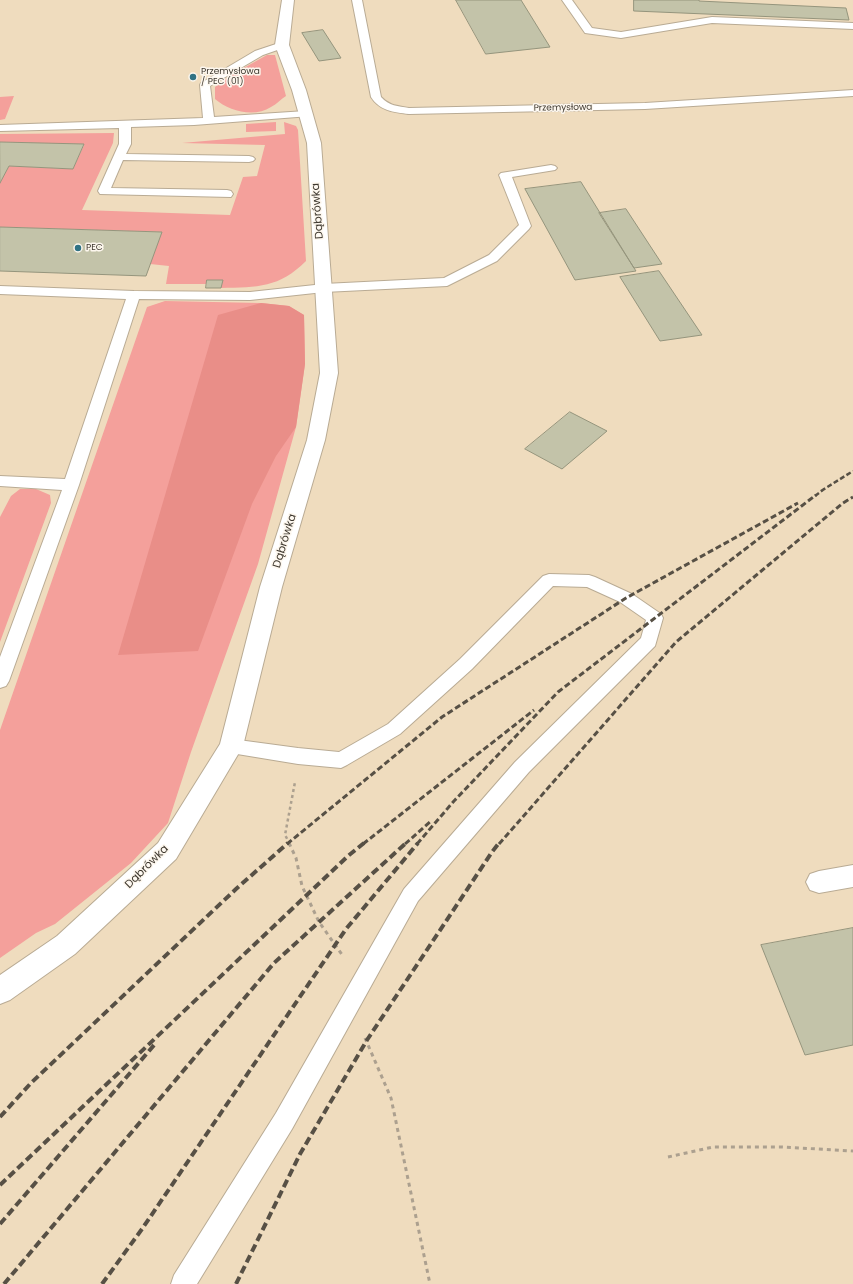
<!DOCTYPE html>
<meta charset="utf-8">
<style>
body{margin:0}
canvas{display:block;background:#f7e8d1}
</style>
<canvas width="853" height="1284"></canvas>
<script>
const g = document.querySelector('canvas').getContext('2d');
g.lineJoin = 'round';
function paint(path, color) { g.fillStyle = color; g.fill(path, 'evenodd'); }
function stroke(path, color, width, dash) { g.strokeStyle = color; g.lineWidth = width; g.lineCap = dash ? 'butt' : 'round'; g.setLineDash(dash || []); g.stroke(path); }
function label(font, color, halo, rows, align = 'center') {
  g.font = font + ' Poppins,sans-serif'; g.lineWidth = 3; g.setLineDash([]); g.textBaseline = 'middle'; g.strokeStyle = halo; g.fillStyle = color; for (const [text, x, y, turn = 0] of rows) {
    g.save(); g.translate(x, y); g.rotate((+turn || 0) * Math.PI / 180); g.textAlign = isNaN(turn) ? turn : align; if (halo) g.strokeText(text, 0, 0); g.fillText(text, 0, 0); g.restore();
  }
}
paint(new Path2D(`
 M 0,0 L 853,0 L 853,1284 L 0,1284 Z`), '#efdcbe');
paint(new Path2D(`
 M 267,55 L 275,55 L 286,96 C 281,99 277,104 271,107 C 254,118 229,111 215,99 L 215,87 L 233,74 Z
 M 14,96 L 5,119 L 0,120 L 0,97 Z
 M 276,122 L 276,131 L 246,132 L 246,124 Z
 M 284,122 L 296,126 L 298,130 L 306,261 C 279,288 258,287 221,288 L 222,280 L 207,280 L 206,284 L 166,284 L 169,266 L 150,264 L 161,232 L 0,227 L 0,183 L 9,166 L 73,169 L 84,145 L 0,142 L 0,134 L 114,133 L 113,143 L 82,210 L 230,215 L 243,177 L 257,176 L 265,145 L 182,143 L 285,134 Z
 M 165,301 L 261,303 L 289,306 L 304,315 L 305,364 L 296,427 L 258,564 L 191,752 L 168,823 L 131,863 L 55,924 L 36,933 L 0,958 L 0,730 L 147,307 Z
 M 20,489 L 36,489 L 50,495 L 51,503 L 0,642 L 0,517 L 11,496 Z`), '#f4a09b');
paint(new Path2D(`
 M 261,303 L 289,306 L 304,315 L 305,364 L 296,427 L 276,456 L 252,504 L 198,651 L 118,655 L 218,315 Z`), '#e98e88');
const building = new Path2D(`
 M 456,0 L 521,0 L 550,47 L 486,54 Z
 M 634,0 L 699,0 L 699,1 L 846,8 L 849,20 L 634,11 Z
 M 323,30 L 341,58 L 319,61 L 302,33 Z
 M 0,142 L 84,144 L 73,169 L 9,166 L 0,183 Z
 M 581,182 L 634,268 L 636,271 L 575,280 L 525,189 Z
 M 626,209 L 662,264 L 634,268 L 599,213 Z
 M 0,227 L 162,232 L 146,276 L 0,271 Z
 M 659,271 L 702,335 L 660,341 L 620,277 Z
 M 207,280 L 223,280 L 221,288 L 206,288 Z
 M 570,412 L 607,431 L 562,469 L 525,449 Z
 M 853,928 L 853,1045 L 805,1055 L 761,945 Z`);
paint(building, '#c3c3a9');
stroke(building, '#95957d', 1);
const lane = new Path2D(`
 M 352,0 L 362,0 L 381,97 C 389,106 398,106 409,108 L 645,103 L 853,90 L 853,96 L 645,109 L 409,114 C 393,112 380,111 371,97 Z
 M 562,0 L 572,0 L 592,28 L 621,32 L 712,17 L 853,23 L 853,29 L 712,23 L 621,38 L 585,33 Z
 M 282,42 L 287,45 L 286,47 L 263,55 L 210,86 L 214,117 L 306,111 L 311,114 L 310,116 L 194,125 L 131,127 L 131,144 L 126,154 L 249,156 L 253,157 L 255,159 L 253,161 L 249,162 L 123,160 L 111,188 L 227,190 L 231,191 L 233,194 L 231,197 L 100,194 L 98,191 L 119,144 L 119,128 L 0,131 L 0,125 L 203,118 L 200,85 L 201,83 L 255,51 Z
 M 551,165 L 555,166 L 557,168 L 555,170 L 512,177 L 531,226 L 529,229 L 497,261 L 447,286 L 324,292 L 250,300 L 139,299 L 79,485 L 9,681 L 6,686 L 0,688 L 0,657 L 62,490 L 0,486 L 0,476 L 65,479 L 126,299 L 0,294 L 0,286 L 134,291 L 250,292 L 324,284 L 444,278 L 489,255 L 519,225 L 499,175 L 501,173 Z
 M 549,574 L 589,575 L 595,577 L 632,594 L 661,614 L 663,618 L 655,646 L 529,772 L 418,901 L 292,1129 L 197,1284 L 171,1284 L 174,1275 L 276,1113 L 404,889 L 515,762 L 641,638 L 646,620 L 620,602 L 587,587 L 553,586 L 472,669 L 400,734 L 347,765 L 341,768 L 298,764 L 231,753 L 225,751 L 222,746 L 225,741 L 231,739 L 298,748 L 339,752 L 388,724 L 460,659 L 543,576 Z`);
const street = new Path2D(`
 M 282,0 L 294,0 L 289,45 L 306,90 L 321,143 L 338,373 L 325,440 L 282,587 L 243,746 L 176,859 L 75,954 L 10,1000 L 0,1004 L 0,975 L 57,936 L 158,843 L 220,744 L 260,587 L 307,440 L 320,373 L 307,143 L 292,90 L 275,45 Z
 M 853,865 L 853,887 L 819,893 L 810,890 L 806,882 L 810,874 L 819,871 Z`);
stroke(lane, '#b9ab94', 2);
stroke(street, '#b9ab94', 2);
stroke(new Path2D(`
 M 290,844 L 285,835 L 295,782`), '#aca08f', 2.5, [3, 3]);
stroke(new Path2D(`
 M 289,843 L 296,858 L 302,886 L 319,922 L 343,956
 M 365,1038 L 391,1098 L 430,1284
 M 668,1157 L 713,1147 L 782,1147 L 853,1151`), '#aca08f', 3, [4, 4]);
paint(lane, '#fff');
paint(street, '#fff');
stroke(new Path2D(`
 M 821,491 L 853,471
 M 815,496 L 824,489`), '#575045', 2.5, [5, 2.5]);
stroke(new Path2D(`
 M 287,844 L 442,717 L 626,598 L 798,503
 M 363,844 L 534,710
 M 405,844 L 431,821
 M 417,844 L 454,801 L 558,692 L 816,495
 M 499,844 L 676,642 L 843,503 L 853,497`), '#575045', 3, [6, 3]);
stroke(new Path2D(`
 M 0,1117 L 31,1083 L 236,889 L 288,843
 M 0,1185 L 348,856 L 364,843
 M 0,1224 L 155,1044
 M 4,1284 L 274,963 L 406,843
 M 102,1284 L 142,1229 L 346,929 L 418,843
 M 236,1284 L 300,1154 L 367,1040 L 492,852 L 499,843`), '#575045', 4, [8, 4]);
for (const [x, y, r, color] of [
 [193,77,4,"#307284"],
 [78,248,4,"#307284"]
]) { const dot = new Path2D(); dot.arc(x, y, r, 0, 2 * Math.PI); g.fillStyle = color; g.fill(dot); stroke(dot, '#fdf7ee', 1.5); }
label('9px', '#3e382f', '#fdf7ee', [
 ["Przemysłowa",201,72],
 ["/ PEC (01)",201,82],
 ["PEC",86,248]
], 'left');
label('9px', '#3e382f', '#fdf7ee', [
 ["Przemysłowa",563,108,-1]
]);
label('11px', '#3e382f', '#fdf7ee', [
 ["Dąbrówka",318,211,-94],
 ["Dąbrówka",285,541,-73],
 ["Dąbrówka",147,867,-45]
]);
</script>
